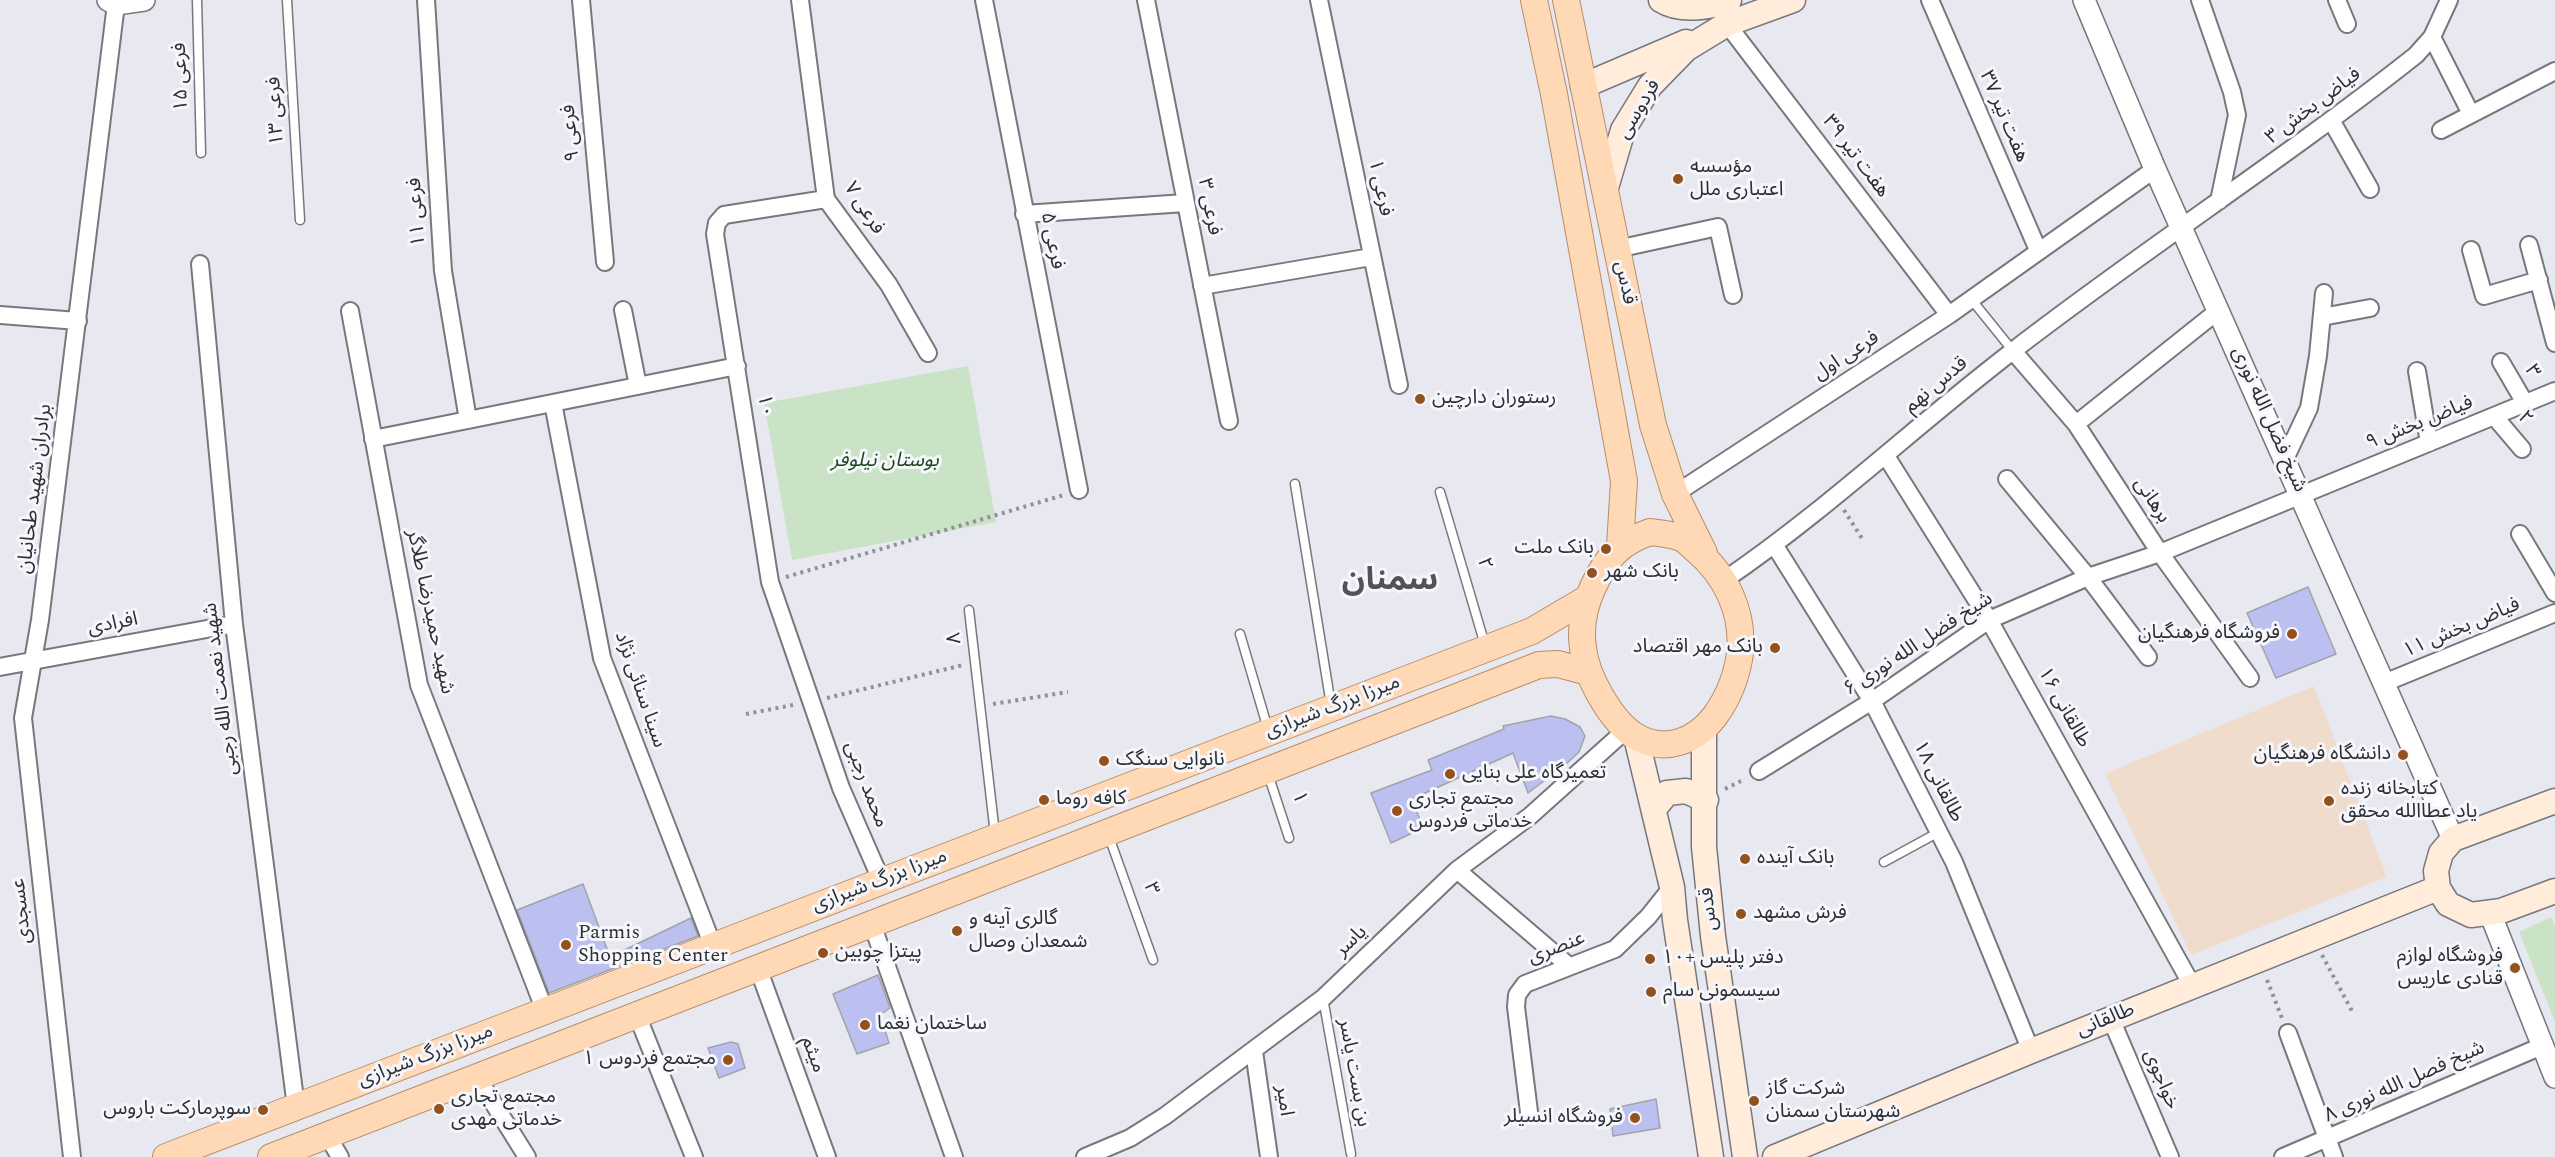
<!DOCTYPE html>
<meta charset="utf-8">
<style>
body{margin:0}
canvas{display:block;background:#e8e9f0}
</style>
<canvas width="2555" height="1157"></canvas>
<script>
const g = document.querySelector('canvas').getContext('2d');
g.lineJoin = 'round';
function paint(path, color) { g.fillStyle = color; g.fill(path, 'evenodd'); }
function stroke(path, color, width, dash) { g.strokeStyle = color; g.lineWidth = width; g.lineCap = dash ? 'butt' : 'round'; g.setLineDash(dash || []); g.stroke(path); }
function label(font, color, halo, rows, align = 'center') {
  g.font = font + ' Spectral,"Noto Sans Arabic",serif'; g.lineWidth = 6; g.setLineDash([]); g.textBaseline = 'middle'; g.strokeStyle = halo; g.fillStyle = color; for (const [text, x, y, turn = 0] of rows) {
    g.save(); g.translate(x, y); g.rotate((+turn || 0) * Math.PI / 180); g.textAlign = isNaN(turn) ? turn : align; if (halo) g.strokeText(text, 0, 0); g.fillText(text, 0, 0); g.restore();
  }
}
paint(new Path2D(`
 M 2314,686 L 2387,877 L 2191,955 L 2105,774 Z`), '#f0dccd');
paint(new Path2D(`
 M 968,366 L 996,522 L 792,560 L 764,403 Z
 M 2551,917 L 2555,926 L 2555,1022 L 2519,932 Z`), '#cae3c7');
const building = new Path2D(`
 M 2308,587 L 2336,654 L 2276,678 L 2247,613 Z
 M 1551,716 L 1565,719 L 1580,727 L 1585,736 L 1579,752 L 1565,765 L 1528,793 L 1513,753 L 1412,799 L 1423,828 L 1391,843 L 1371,793 L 1432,770 L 1428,760 L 1504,729 L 1503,726 Z
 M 583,884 L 610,957 L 691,918 L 698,936 L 549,993 L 517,910 Z
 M 878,975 L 890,1008 L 880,1015 L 889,1043 L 857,1054 L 833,994 Z
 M 731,1042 L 738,1044 L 745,1068 L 719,1078 L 708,1048 Z
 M 1656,1099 L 1660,1128 L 1613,1136 L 1610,1109 Z`);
paint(building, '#bcc0f0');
stroke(building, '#a2a3a9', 1.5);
const service = new Path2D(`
 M 197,0 L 201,153
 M 287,0 L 300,220
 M 1971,299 L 2013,351
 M 1295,484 L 1331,705
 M 1440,492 L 1485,645
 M 969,610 L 995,834
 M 1240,634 L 1268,729
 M 1268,774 L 1289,838
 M 1108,834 L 1153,960
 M 1884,862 L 1939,832
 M 1323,998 L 1351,1154`);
const minor = new Path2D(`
 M 426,0 L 443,271 L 468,420
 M 581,0 L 605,262
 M 800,0 L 826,199 L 889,285 L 928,353
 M 984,0 L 1079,490
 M 1146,0 L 1229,421
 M 1319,0 L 1399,385
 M 1930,0 L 2038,250
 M 2200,0 L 2232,92 L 2237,115 L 2219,201
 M 2337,0 L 2347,24
 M 1727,24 L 1949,315
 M 2432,37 L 2471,114
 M 2331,120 L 2370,189
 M 2441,130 L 2555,71
 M 826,199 L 724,215 L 717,223 L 715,234 L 770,582 L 841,788 L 882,882
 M 1024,214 L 1185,203
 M 2529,245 L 2555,343
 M 1617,249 L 1718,227 L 1733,295
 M 2471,250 L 2484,296 L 2539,280
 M 200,264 L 234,624 L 296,1107
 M 1202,286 L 1371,257
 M 623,310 L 638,386
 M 350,311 L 419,685 L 545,1011
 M 0,315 L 78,321
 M 2322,317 L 2370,308
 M 2013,351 L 2076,424 L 2160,553 L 2250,678
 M 2501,362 L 2525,403
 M 2417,371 L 2429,443
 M 553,403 L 602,658 L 713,946
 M 2494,416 L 2522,449
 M 2076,424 L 2219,310
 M 373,439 L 737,366
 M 1886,456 L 1989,620 L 2193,987
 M 2285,459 L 2309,408 L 2318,356 L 2324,293
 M 2007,479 L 2088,577 L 2148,657
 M 1675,494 L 1949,315 L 2155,169
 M 2520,534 L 2555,593
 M 1775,546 L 1872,701 L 1954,862 L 2031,1051
 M 1723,581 C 1826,511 1916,425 2014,350 C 2146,248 2286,158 2416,55 L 2432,37 L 2449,0
 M 0,667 L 234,624
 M 2384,683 L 2555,613
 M 1759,771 L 1872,701 L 1989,620 L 2088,577 L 2160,553 L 2555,391
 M 1457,870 L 1569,966
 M 872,924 L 954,1157
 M 758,968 L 827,1157
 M 637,1015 L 694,1157
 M 2111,1019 L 2170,1157
 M 2288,1033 L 2334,1157
 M 1254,1051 L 1269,1157
 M 477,1077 L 527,1157
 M 1529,1112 L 1516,1007 L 1517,995 L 1525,984 L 1615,949 L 1648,917 L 1672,887
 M 327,1135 L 340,1157
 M 72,1157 L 23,718 L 40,620 L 116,4
 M 1085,1157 L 1130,1138 L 1165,1116 L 1323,998 L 1457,870 L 1530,816 L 1627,729
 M 2283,1157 L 2542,1046`);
const tertiary = new Path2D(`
 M 108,0 L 116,4 L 144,0
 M 2084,0 L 2155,169 L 2453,839
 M 2490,913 L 2555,1077`);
const secondary = new Path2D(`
 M 1661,0 C 1680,12 1710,8 1729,0
 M 1583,86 L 1686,42
 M 1605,191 L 1623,130 L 1650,86 L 1686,49 L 1727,24 L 1793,0
 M 1704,730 L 1704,847 L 1713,936 L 1745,1157
 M 1636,737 L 1672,887 L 1675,920 L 1711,1157
 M 2555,801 L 2453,839 L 2441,853 L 2436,871 L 2438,888 L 2448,904 L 2471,915 L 2501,911 L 2555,891
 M 1654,809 L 1667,793 L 1686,791 L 1706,800
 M 1775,1157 L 2031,1051 L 2438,888`);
const primary = new Path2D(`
 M 1534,0 L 1554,94 L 1624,481 L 1620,546
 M 1566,0 L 1653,425 L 1675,494 L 1704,553
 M 1650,532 C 1660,533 1671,534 1681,538 C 1686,540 1691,546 1695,549 C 1726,575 1744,612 1740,653 C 1737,676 1728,698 1715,716 C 1696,741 1665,754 1635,736 C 1611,721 1586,676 1583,648 C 1580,627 1584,606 1593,587 C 1607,557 1619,543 1650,532 Z
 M 166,1157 L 1532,631 L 1588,598
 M 271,1157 L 1539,665 L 1558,664 L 1588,672`);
stroke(service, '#77787e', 11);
stroke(minor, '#77787e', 20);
stroke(tertiary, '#77787e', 24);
stroke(secondary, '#77787e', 27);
stroke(primary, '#b68d68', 28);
stroke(new Path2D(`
 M 1844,510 L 1863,540
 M 786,577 L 1064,495
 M 827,698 L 963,665
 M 993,704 L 1068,692
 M 746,714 L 793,705
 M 1725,789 L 1745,779
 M 2322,955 L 2352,1011
 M 2267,980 L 2282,1018`), '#909196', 4, [3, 4.5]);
stroke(service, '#fff', 8);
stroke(minor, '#fff', 16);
stroke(tertiary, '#fff', 21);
stroke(secondary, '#ffecda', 24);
stroke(primary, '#ffd9b6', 26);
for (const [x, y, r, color] of [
 [1678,179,6,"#93511e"],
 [1420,399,6,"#93511e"],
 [1606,549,6,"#93511e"],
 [1592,573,6,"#93511e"],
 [2292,634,6,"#93511e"],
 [1775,648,6,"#93511e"],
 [2403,755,6,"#93511e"],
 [1104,761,6,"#93511e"],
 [1450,774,6,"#93511e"],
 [1044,800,6,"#93511e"],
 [2329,801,6,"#93511e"],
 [1397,811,6,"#93511e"],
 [1745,859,6,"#93511e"],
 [1741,914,6,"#93511e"],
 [957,931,6,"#93511e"],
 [566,945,6,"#93511e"],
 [823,953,6,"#93511e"],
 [1650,959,6,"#93511e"],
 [2515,968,6,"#93511e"],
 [1651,992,6,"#93511e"],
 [865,1025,6,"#93511e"],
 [728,1060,6,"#93511e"],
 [1754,1101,6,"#93511e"],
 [439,1109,6,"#93511e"],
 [263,1110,6,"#93511e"],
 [1635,1118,6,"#93511e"]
]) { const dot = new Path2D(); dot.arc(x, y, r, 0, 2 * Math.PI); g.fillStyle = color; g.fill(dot); stroke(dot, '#f6f6fd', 2); }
label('20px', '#2e2f31', '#f6f6fd', [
 ["فرعی ۱۵",182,77,-92],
 ["فیاض بخش ۳",2314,107,-37],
 ["فردوسی",1640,110,-59],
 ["فرعی ۱۳",277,111,-93],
 ["هفت تیر ۳۷",2003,117,67],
 ["فرعی ۹",572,133,-95],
 ["هفت تیر ۳۹",1855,157,53],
 ["فرعی ۱",1379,188,78],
 ["فرعی ۳",1208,207,79],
 ["فرعی ۷",863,209,57],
 ["فرعی ۱۱",418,212,-94],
 ["فرعی ۵",1051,241,79],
 ["قدس",1624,283,78],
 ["فرعی اول",1847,357,-33],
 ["۳",2531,372,60],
 ["قدس نهم",1937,386,-40],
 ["۱۰",764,406,81],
 ["۲",2524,419,49],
 ["شیخ فضل الله نوری",2268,420,66],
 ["فیاض بخش ۹",2420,424,-22],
 ["برادران شهید طحانیان",36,489,-83],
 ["برهانی",2151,501,57],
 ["۲",1483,564,74],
 ["شهید حمیدرضا طلاگر",429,612,78],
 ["افرادی",113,625,-11],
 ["فیاض بخش ۱۱",2462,629,-23],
 ["۸",956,638,-97],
 ["شیخ فضل الله نوری ۶",1919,645,-33],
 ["شهید نعمت الله رجبی",222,689,-97],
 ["سینا سنائی نژاد",639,690,71],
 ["میرزا بزرگ شیرازی",1333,708,-21],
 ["طالقانی ۱۶",2063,708,61],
 ["طالقانی ۱۸",1937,782,63],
 ["محمد رجبی",865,785,69],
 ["۱",1298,798,71],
 ["میرزا بزرگ شیرازی",880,882,-21],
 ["۳",1150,889,70],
 ["قدس",1710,909,-96],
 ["عسجدی",23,911,-96],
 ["یاسر",1352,942,-44],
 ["عنصری",1557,949,-21],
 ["طالقانی",2106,1021,-22],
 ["میثم",812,1055,70],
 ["میرزا بزرگ شیرازی",426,1057,-21],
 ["بن بست یاسر",1353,1073,80],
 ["خواجوی",2160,1080,67],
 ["شیخ فصل الله نوری ۸",2405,1083,-24],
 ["امیر",1283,1101,82]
]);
label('20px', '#2e2f31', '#f6f6fd', [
 ["مؤسسه",1690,168],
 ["اعتباری ملل",1690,191],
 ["رستوران دارچین",1432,399],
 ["بانک ملت",1594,549,"right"],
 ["بانک شهر",1604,573],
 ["فروشگاه فرهنگیان",2280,634,"right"],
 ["بانک مهر اقتصاد",1763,648,"right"],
 ["دانشگاه فرهنگیان",2391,755,"right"],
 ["نانوایی سنگک",1116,761],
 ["تعمیرگاه علی بنایی",1462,774],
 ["کتابخانه زنده",2341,790],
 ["یاد عطاالله محقق",2341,813],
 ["کافه روما",1056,800],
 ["مجتمع تجاری",1409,800],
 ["خدماتی فردوس",1409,823],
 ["بانک آینده",1757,859],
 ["فرش مشهد",1753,914],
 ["گالری آینه و",969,920],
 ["شمعدان وصال",969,943],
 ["Parmis",578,934],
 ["Shopping Center",578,957],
 ["پیتزا چوبین",835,953],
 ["فروشگاه لوازم",2503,957,"right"],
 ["قنادی عاریس",2503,980,"right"],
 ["دفتر پلیس +۱۰",1662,959],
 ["سیسمونی سام",1663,992],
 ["ساختمان نغما",877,1025],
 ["مجتمع فردوس ۱",716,1060,"right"],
 ["شرکت گاز",1766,1090],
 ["شهرستان سمنان",1766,1113],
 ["مجتمع تجاری",451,1098],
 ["خدماتی مهدی",451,1121],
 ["سوپرمارکت باروس",251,1110,"right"],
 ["فروشگاه انسیلر",1623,1118,"right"]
], 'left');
label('italic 20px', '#1b4a16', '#f6f6fd', [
 ["بوستان نیلوفر",885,462]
]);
label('bold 32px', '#525258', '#f6f6fd', [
 ["سمنان",1390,583]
]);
</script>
